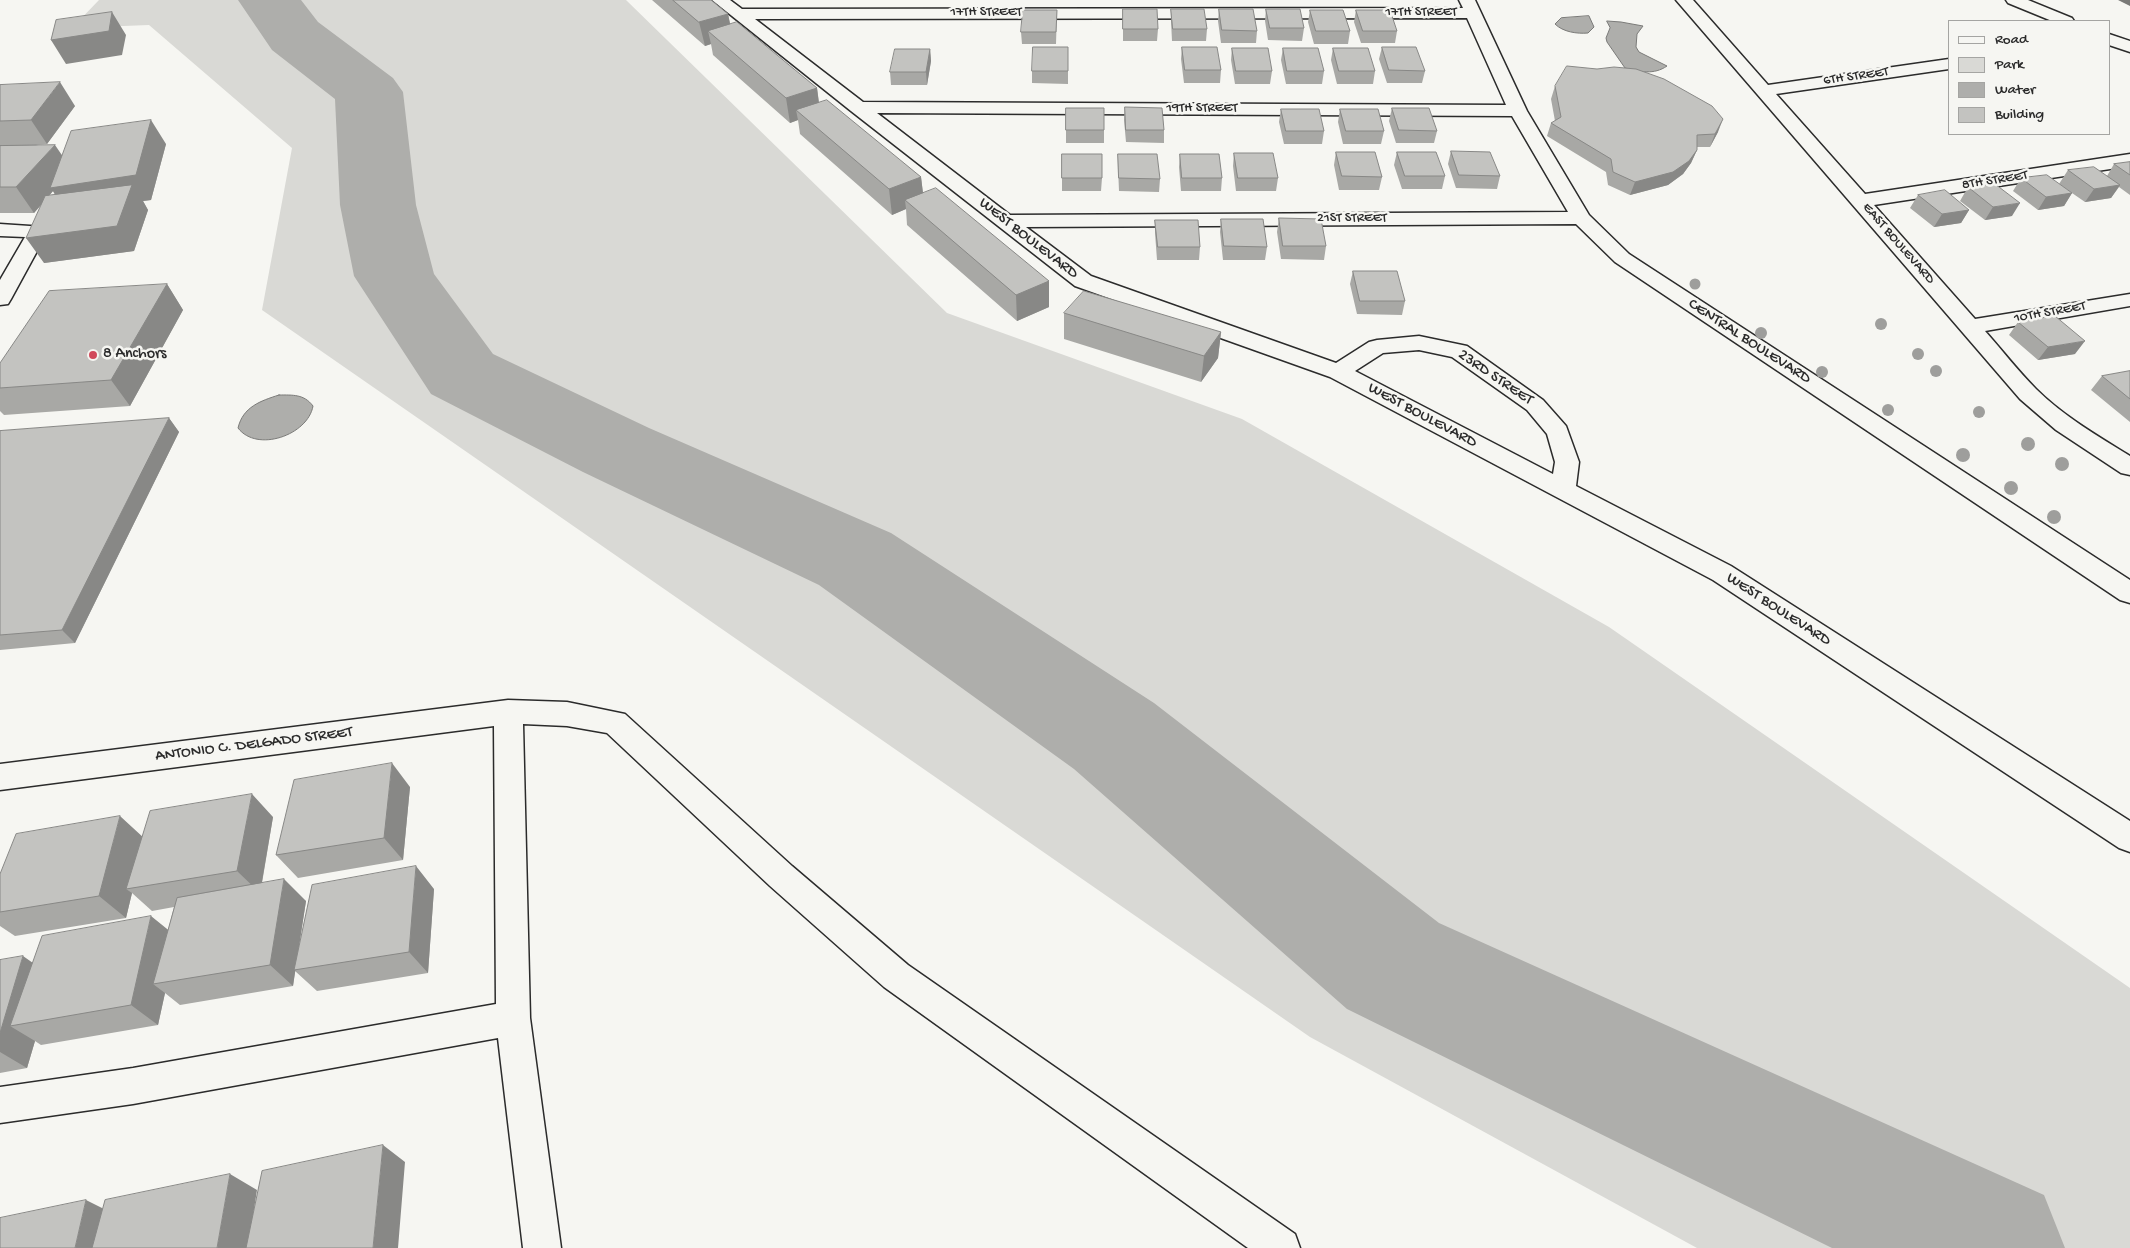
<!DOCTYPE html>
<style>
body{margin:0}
#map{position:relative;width:2130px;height:1248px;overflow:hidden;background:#f6f6f2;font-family:"Gochi Hand",sans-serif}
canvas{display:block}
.legend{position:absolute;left:1948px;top:20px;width:162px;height:115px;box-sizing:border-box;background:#f6f6f2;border:1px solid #a5a5a2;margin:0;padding:6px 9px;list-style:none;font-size:15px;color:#2b2b2b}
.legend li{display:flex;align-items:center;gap:10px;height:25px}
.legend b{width:25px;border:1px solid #a5a5a2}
</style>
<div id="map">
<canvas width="2130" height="1248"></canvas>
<ul class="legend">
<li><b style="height:6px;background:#f6f6f2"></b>Road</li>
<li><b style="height:14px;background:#d9d9d5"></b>Park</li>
<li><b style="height:14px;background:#aeaeab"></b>Water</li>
<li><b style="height:14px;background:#c3c3c0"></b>Building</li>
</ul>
</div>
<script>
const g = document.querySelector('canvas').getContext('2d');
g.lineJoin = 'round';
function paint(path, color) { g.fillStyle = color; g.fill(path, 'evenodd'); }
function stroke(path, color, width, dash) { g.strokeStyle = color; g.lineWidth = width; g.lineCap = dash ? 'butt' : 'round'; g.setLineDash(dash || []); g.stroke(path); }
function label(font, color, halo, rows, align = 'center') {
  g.font = font + ' "Gochi Hand",sans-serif'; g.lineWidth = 5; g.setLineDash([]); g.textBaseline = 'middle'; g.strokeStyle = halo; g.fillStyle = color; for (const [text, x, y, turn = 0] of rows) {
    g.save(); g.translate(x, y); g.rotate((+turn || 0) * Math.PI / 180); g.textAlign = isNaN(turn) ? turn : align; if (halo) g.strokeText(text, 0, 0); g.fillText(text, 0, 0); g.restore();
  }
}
paint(new Path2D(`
 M 99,0 L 626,0 L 947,313 L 1242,419 L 1609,627 L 2130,988 L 2130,1248 L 1697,1248 L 1310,1037 L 262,310 L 292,148 L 149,25 L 72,28 Z`), '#d9d9d5');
const water = new Path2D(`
 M 1589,16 L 1594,27 L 1588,33 C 1577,34 1563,32 1555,24 L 1561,18 Z
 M 1607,21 L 1621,22 L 1643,26 L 1637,34 L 1636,47 L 1639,52 L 1667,66 C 1654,75 1640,72 1625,68 L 1607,42 L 1606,38 L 1610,28 Z
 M 279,395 C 293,395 304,394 313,406 C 308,435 257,453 238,428 C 243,407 260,401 279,395 Z`);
paint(water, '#aeaeab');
stroke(water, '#7a7a78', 1);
paint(new Path2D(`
 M 2118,0 L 2130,0 L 2130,6 Z`), '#7a7a78');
paint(new Path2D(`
 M 238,0 L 301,0 L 318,22 L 393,78 L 403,92 L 416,205 L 434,274 L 493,354 L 649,428 L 891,533 L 1154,703 L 1439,923 L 2044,1195 L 2065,1248 L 1832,1248 L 1347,1009 L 1074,769 L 819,585 L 583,472 L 431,394 L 354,276 L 340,205 L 335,99 L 272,50 Z`), '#aeaeab');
const minor = new Path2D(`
 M 712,0 L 730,0 L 742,9 L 1463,8 L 1459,0 L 1475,0 L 1527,111 L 1589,215 L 1629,254 L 2130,580 L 2130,603 L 2120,600 L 1615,262 L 1576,224 L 1026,227 L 1091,276 L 1336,363 L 1369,342 L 1377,340 L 1419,336 L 1467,346 L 1543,400 L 1566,426 L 1579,462 L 1576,486 L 1731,566 L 2130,821 L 2130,852 L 2119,848 L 1713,580 L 1330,377 L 1075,286 L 851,111 ZM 1467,18 L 1506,105 L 863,102 L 755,19 ZM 877,113 L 1512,116 L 1568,212 L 1010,215 ZM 1419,350 L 1452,357 L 1527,410 L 1547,434 L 1555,462 L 1553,474 L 1355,371 L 1383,353 Z
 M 1676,0 L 1693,0 L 1768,85 L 1949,59 L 1949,69 L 1776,94 L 1865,194 L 2130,154 L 2130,166 L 1874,205 L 1975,319 L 2130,294 L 2130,306 L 1985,331 C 2002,350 2018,371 2036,389 C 2063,416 2098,436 2130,456 L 2130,475 L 2121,473 L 2056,430 L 2020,399 Z
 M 2006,0 L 2028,0 L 2072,18 L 2074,21 L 2052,21 L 2008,3 Z
 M 2109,34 L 2130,41 L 2130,52 L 2109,45 Z
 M 0,224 L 45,227 L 48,231 L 11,299 L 8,304 L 0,305 L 0,280 L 25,237 L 0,236 Z
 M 508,700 L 567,702 L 625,714 L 792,866 L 908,965 L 1295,1234 L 1300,1248 L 1248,1248 L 884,987 L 770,886 L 607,733 L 567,726 L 523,724 L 530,1018 L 561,1248 L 523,1248 L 498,1038 L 133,1104 L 0,1123 L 0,1087 L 133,1068 L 496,1004 L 494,726 L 0,790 L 0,764 Z`);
stroke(minor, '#2b2b2b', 3);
paint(minor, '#f6f6f2');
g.fillStyle = '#9e9e9c';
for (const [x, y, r] of [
 [1695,284,5.5],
 [1881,324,6],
 [1761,333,6],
 [1918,354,6],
 [1936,371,6],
 [1822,372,6],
 [1888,410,6],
 [1979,412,6],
 [2028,444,7],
 [1963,455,7],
 [2062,464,7],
 [2011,488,7],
 [2054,517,7]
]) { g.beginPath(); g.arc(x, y, r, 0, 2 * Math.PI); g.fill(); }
paint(new Path2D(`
 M 652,0 L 711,0 L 728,14 L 730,24 L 817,88 L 819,102 L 921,177 L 923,193 L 1049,281 L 1049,307 L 1017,321 L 907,225 L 906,209 L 892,215 L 800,134 L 798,120 L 790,123 L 713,55 L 711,44 L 705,46 Z
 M 1123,9 L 1158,29 L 1157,41 L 1123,41 Z
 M 1171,9 L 1207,29 L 1206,41 L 1172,41 L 1171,21 Z
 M 1219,9 L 1257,31 L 1256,43 L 1221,43 L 1218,21 Z
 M 1266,9 L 1304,28 L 1302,41 L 1268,40 L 1265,21 Z
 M 1057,10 L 1056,44 L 1022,44 L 1021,32 Z
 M 1310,10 L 1350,31 L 1348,44 L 1314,44 L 1308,22 Z
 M 1356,10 L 1397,31 L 1395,43 L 1361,43 L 1354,22 Z
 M 1068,47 L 1068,84 L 1032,83 L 1032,71 Z
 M 1182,47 L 1221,70 L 1220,83 L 1184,83 L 1181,59 Z
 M 1382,47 L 1425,71 L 1422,83 L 1387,83 L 1379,59 Z
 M 1232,48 L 1272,71 L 1270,84 L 1235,84 L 1231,60 Z
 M 1283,48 L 1324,71 L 1322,84 L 1286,84 L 1281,60 Z
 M 1333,48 L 1375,71 L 1373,84 L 1337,84 L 1331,60 Z
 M 930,49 L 931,61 L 927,85 L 891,85 L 890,72 Z
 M 0,85 L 75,106 L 47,144 L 36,145 L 62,155 L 166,144 L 151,200 L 143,201 L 148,210 L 134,251 L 44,263 L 41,205 L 34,213 L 0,213 ZM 53,191 L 55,195 L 49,196 Z
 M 1555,86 L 1718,132 L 1710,147 L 1697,147 L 1697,150 L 1691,163 L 1683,174 L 1668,185 L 1630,195 L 1608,185 L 1606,172 L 1547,136 L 1551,123 L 1555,121 L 1551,99 Z
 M 1125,107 L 1164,130 L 1164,143 L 1126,142 L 1124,120 Z
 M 1066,108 L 1104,130 L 1104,143 L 1066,143 Z
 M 1392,108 L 1437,131 L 1434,143 L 1396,143 L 1389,121 Z
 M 1281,109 L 1324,131 L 1322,144 L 1284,144 L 1279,122 Z
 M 1340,109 L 1384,131 L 1381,144 L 1343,144 L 1338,122 Z
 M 1451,151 L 1500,176 L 1497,189 L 1456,188 L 1448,164 Z
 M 1336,152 L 1382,177 L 1379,190 L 1339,190 L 1334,165 Z
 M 1397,152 L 1445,176 L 1442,189 L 1402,189 L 1394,165 Z
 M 1234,153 L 1278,178 L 1276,191 L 1236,191 L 1233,166 Z
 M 1118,154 L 1160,179 L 1159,192 L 1119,191 L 1118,167 Z
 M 1180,154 L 1222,178 L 1221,191 L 1181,191 L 1179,167 Z
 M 2130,162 L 2130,195 L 2119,187 L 2111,198 L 2085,202 L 2059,184 L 2068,170 L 2107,176 L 2114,164 Z
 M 1062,178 L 1102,178 L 1101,191 L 1062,191 Z
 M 2021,178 L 2072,193 L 2064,206 L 2038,210 L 2013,191 Z
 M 1968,187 L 2012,216 L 1985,220 L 1960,201 Z
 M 1918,195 L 1969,210 L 1961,223 L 1934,227 L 1910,208 Z
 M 1279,218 L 1326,246 L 1324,260 L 1281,259 L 1277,232 Z
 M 1221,219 L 1267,247 L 1265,260 L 1223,260 L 1220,232 Z
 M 1155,220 L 1200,247 L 1199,260 L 1157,260 L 1155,233 Z
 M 1353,271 L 1405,301 L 1402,315 L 1357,314 L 1350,284 Z
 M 167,284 L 183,310 L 130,406 L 4,415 L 0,411 L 0,388 Z
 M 1064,313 L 1221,332 L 1218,358 L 1201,382 L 1064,339 Z
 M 2018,322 L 2075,354 L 2038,360 L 2009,335 Z
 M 2130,371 L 2130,422 L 2091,390 L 2102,376 Z
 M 169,418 L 179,432 L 75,643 L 0,650 L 0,431 Z
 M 410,787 L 403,860 L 298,878 L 276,855 Z
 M 273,817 L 262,883 L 306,901 L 297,958 L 434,889 L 428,973 L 317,991 L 295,971 L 293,986 L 180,1005 L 165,993 L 158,1025 L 41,1045 L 35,1041 L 27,1068 L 0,1073 L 0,960 L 32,963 L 168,930 L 174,907 L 152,911 L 132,893 L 126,918 L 15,936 L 0,926 L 0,874 L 142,836 Z`), '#a8a8a5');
paint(new Path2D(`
 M 112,12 L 126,35 L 122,55 L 66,64 L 51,40 Z
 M 728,14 L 733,38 L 708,31 L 711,44 L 705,46 L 699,22 Z
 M 930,49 L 931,61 L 927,85 L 926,72 Z
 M 60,82 L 75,106 L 47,144 L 31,120 Z
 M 817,88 L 820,113 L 796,110 L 798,120 L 790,123 L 786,98 Z
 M 1723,119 L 1718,132 L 1710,147 L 1715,134 Z
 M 151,120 L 166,144 L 151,200 L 143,201 L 148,210 L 134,251 L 44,263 L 26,238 L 67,213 L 53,191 L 34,213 L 16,187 L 55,145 L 72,170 Z
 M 1697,150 L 1691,163 L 1683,174 L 1668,185 L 1630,195 L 1635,182 Z
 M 921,177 L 924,202 L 905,200 L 906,209 L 892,215 L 889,189 Z
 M 2120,185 L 2111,198 L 2085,202 L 2094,189 Z
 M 2072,193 L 2064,206 L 2038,210 L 2046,197 Z
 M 2020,203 L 2012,216 L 1985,220 L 1993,207 Z
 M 1969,210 L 1961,223 L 1934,227 L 1942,214 Z
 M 1049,281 L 1049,307 L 1017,321 L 1016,295 Z
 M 167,284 L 183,310 L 130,406 L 111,380 Z
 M 1221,332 L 1218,358 L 1201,382 L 1204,356 Z
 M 2085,341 L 2075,354 L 2038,360 L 2048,347 Z
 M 169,418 L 179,432 L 75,643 L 62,630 Z
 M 392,763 L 410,787 L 403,860 L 384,838 Z
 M 252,794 L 273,817 L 260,893 L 237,871 Z
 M 120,816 L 145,839 L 126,889 L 132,893 L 126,918 L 99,896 Z
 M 416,866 L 434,889 L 428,973 L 409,952 Z
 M 284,879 L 306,901 L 293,986 L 270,965 Z
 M 151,916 L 177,937 L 153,984 L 165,993 L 158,1025 L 131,1005 Z
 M 23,956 L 53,977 L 10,1026 L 35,1041 L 27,1068 L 0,1052 L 0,1033 Z
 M 383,1145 L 405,1162 L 398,1248 L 373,1248 Z
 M 230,1174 L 257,1190 L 248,1248 L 217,1248 Z
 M 86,1200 L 118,1216 L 111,1248 L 75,1248 Z`), '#888886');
const building = new Path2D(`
 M 673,0 L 711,0 L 728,14 L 699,22 Z
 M 1123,9 L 1157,9 L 1158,29 L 1123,29 Z
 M 1171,9 L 1204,9 L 1207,29 L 1173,29 Z
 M 1219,9 L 1253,9 L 1257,31 L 1222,30 Z
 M 1266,9 L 1300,9 L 1304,28 L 1270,28 Z
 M 1023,10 L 1057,10 L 1056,32 L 1021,32 Z
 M 1310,10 L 1343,10 L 1350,31 L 1316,31 Z
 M 1356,10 L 1390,10 L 1397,31 L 1363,31 Z
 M 112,12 L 109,31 L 51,40 L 56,20 Z
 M 737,22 L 817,88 L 786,98 L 708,31 Z
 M 1033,47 L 1068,47 L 1068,71 L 1032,71 Z
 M 1182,47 L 1217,47 L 1221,70 L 1185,70 Z
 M 1382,47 L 1416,47 L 1425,71 L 1389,70 Z
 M 1232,48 L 1268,48 L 1272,71 L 1236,71 Z
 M 1283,48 L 1318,48 L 1324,71 L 1287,71 Z
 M 1333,48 L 1368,48 L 1375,71 L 1339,71 Z
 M 895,49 L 930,49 L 926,72 L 890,72 Z
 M 1567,66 L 1597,69 L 1614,67 L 1636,69 L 1664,79 L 1712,106 L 1723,119 L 1715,134 L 1697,135 L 1697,150 L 1689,161 L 1673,172 L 1635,182 L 1613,172 L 1611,159 L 1551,123 L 1561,117 L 1555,86 Z
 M 60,82 L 31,120 L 0,121 L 0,85 Z
 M 827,100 L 921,177 L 889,189 L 796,110 Z
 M 1125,107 L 1162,108 L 1164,130 L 1126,130 Z
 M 1066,108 L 1104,108 L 1104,130 L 1066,130 Z
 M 1392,108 L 1429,108 L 1437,131 L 1399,130 Z
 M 1281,109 L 1319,109 L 1324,131 L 1286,131 Z
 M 1340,109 L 1378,109 L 1384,131 L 1346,131 Z
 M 151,120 L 136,175 L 50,188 L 71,131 Z
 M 55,145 L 16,187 L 0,187 L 0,146 Z
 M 1451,151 L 1490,152 L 1500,176 L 1459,175 Z
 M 1336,152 L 1375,152 L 1382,177 L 1342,176 Z
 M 1397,152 L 1436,152 L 1445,176 L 1405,176 Z
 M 1234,153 L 1273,153 L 1278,178 L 1238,178 Z
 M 1062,154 L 1102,154 L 1102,178 L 1062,178 Z
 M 1118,154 L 1157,154 L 1160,179 L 1119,178 Z
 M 1180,154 L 1219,154 L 1222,178 L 1182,178 Z
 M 2130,162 L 2130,175 L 2114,164 Z
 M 2094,167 L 2120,185 L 2094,189 L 2068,170 Z
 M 2047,175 L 2072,193 L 2046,197 L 2021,178 Z
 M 1995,184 L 2020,203 L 1993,207 L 1968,187 Z
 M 132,185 L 117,226 L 26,238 L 45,196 Z
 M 936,188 L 1049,281 L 1016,295 L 905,200 Z
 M 1945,190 L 1969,210 L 1942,214 L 1918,195 Z
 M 1279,218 L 1321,219 L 1326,246 L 1283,246 Z
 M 1221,219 L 1263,219 L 1267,247 L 1224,246 Z
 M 1155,220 L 1198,220 L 1200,247 L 1158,247 Z
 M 1353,271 L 1397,271 L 1405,301 L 1360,301 Z
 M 167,284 L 111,380 L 0,388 L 0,363 L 49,291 Z
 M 1084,291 L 1221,332 L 1204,356 L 1064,313 Z
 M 2055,316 L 2085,341 L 2048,347 L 2018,322 Z
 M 2130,371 L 2130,399 L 2102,376 Z
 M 169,418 L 62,630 L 0,635 L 0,431 Z
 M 392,763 L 384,838 L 276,855 L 294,780 Z
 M 252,794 L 237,871 L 126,889 L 150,811 Z
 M 120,816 L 99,896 L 0,912 L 0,874 L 16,834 Z
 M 416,866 L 409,952 L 294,970 L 312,885 Z
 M 284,879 L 270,965 L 153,984 L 177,898 Z
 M 151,916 L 131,1005 L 10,1026 L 42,936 Z
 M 23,956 L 0,1033 L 0,960 Z
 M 383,1145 L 373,1248 L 246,1248 L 262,1171 Z
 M 230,1174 L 217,1248 L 92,1248 L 105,1200 Z
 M 86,1200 L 75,1248 L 0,1248 L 0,1218 Z`);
paint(building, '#c3c3c0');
stroke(building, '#888886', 1);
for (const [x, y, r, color] of [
 [93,355,5,"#d1495b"]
]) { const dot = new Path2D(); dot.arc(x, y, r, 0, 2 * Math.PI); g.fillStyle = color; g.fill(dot); stroke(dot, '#f6f6f2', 2); }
label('14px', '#2b2b2b', '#f6f6f2', [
 ["17TH STREET",986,13],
 ["17TH STREET",1421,13],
 ["6TH STREET",1856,77,-8],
 ["19TH STREET",1202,109],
 ["8TH STREET",1995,181,-9],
 ["21ST STREET",1352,219],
 ["EAST BOULEVARD",1898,244,49],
 ["10TH STREET",2050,313,-10]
]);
label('16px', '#2b2b2b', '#f6f6f2', [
 ["WEST BOULEVARD",1028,239,38],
 ["CENTRAL BOULEVARD",1749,342,33],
 ["23RD STREET",1495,378,34],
 ["WEST BOULEVARD",1422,416,28],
 ["WEST BOULEVARD",1778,610,33],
 ["ANTONIO C. DELGADO STREET",254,745,-7]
]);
label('16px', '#2b2b2b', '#f6f6f2', [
 ["8 Anchors",103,355]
], 'left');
</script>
